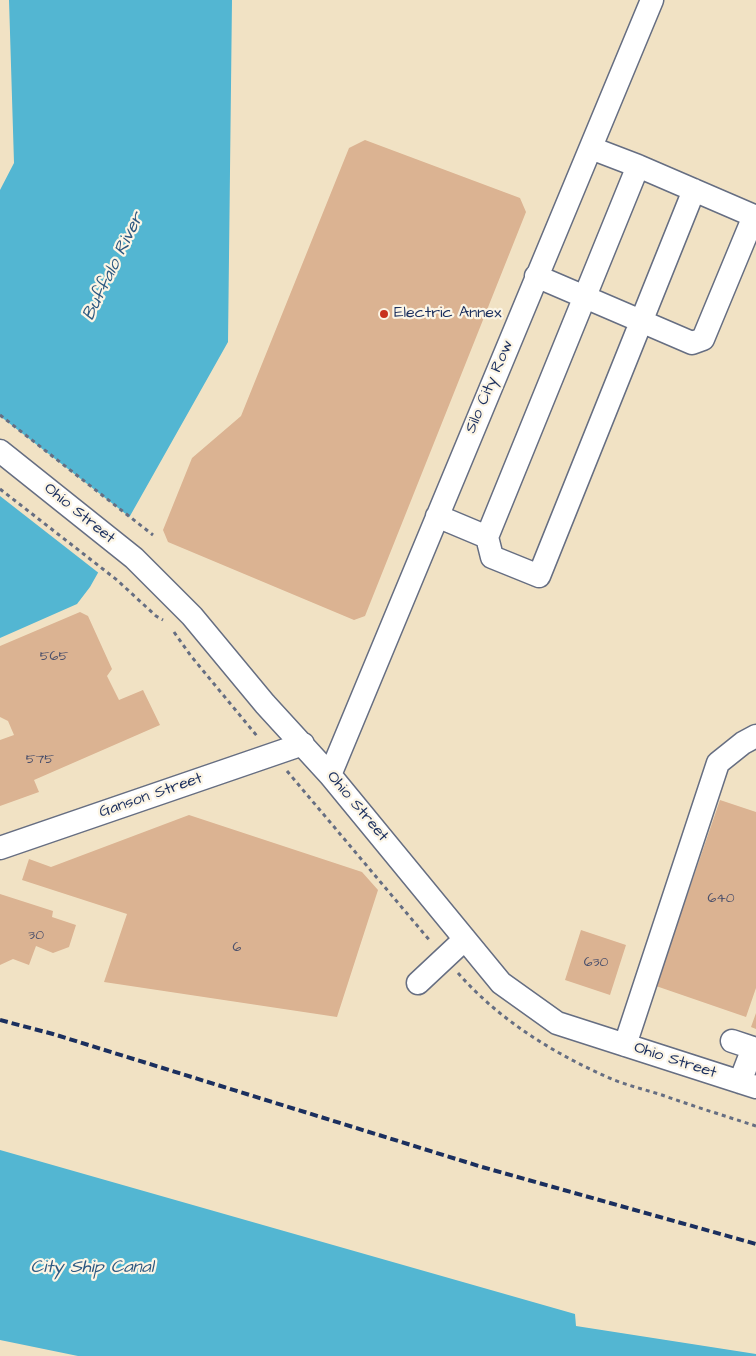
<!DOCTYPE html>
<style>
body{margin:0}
canvas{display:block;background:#f1e2c4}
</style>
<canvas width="756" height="1356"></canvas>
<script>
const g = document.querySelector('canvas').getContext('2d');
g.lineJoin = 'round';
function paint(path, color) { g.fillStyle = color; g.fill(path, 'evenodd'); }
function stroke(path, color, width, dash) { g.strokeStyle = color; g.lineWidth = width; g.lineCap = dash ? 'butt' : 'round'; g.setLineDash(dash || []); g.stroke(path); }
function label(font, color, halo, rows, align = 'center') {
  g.font = font + ' "Architects Daughter",sans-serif'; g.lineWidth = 4.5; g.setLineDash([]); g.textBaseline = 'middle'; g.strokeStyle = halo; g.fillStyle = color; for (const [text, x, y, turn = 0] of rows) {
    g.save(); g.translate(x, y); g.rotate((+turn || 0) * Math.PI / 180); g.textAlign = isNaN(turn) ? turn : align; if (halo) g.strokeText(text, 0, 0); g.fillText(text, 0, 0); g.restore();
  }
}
paint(new Path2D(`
 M 9,0 L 232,0 L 228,342 L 90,587 L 77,604 L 0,638 L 0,190 L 14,163 Z
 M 0,1150 L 575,1314 L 576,1326 L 756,1354 L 756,1356 L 78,1356 L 0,1340 Z`), '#53b6d2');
paint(new Path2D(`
 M 0,416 L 131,518 L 100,574 L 0,496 Z`), '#f1e2c4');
paint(new Path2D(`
 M 365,140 L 520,198 L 526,212 L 365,616 L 354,620 L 168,542 L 163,530 L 192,458 L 241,416 L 349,148 Z
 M 80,612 L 88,616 L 112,669 L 107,676 L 119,700 L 143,690 L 160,725 L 34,780 L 39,792 L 0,806 L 0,740 L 14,735 L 8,721 L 0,717 L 0,646 Z
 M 720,800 L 756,812 L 756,988 L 746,1017 L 656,986 Z
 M 189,815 L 362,872 L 378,890 L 337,1017 L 104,982 L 127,914 L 22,880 L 29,859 L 51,867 Z
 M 0,894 L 53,911 L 52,917 L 76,925 L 69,947 L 53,953 L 36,946 L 29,965 L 13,959 L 0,965 Z
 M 581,930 L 626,945 L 610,995 L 565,980 Z
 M 756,1013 L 756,1029 L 751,1027 Z`), '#dbb392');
const minor = new Path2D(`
 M 536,276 L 692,343 L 703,339 L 754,216 L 638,166
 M 0,451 L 134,558 L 192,616 L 265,704 L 330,775 L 501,983 L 557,1023 L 756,1087
 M 437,516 L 487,537 L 638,166 L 591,148
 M 487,537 L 492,557 L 539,576 L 694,190
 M 330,775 L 652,0
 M 0,848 L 303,744
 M 418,983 L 465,939
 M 732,1041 L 756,1049
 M 625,1045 L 718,763 L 743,743 L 756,736
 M 740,1082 L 753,1048`);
stroke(minor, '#666e82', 25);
stroke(new Path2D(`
 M 0,415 L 153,535
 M 0,489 L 117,580 L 156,616 L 163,620
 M 174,632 L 191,656 L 257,736
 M 287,771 L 431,942
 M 458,973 C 500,1021 556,1055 614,1080 C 630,1086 646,1090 662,1095 C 693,1106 725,1116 756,1126`), '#666e82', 3, [4, 4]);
stroke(minor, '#fff', 22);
stroke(new Path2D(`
 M 0,1020 L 53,1034 L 482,1167 L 756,1244`), '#1b2f5e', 4, [8, 4]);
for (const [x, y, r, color] of [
 [384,314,5,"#c8321e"]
]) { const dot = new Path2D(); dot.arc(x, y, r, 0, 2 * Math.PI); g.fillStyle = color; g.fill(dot); stroke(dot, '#fcf5e5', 2); }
label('14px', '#4b506b', null, [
 ["565",54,657],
 ["575",40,760],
 ["640",721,899],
 ["30",36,936],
 ["6",237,948],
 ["630",596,963]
]);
label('16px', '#1b2f5e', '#fcf5e5', [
 ["Electric Annex",394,314]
], 'left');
label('16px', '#1b2f5e', '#fcf5e5', [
 ["Silo City Row",490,387,-67],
 ["Ohio Street",79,514,39],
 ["Ganson Street",151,796,-19],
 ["Ohio Street",357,807,50],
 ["Ohio Street",675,1061,18]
]);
label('italic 18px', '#2c5881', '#fcf5e5', [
 ["Buffalo River",114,267,-64],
 ["City Ship Canal",92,1268]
]);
</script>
